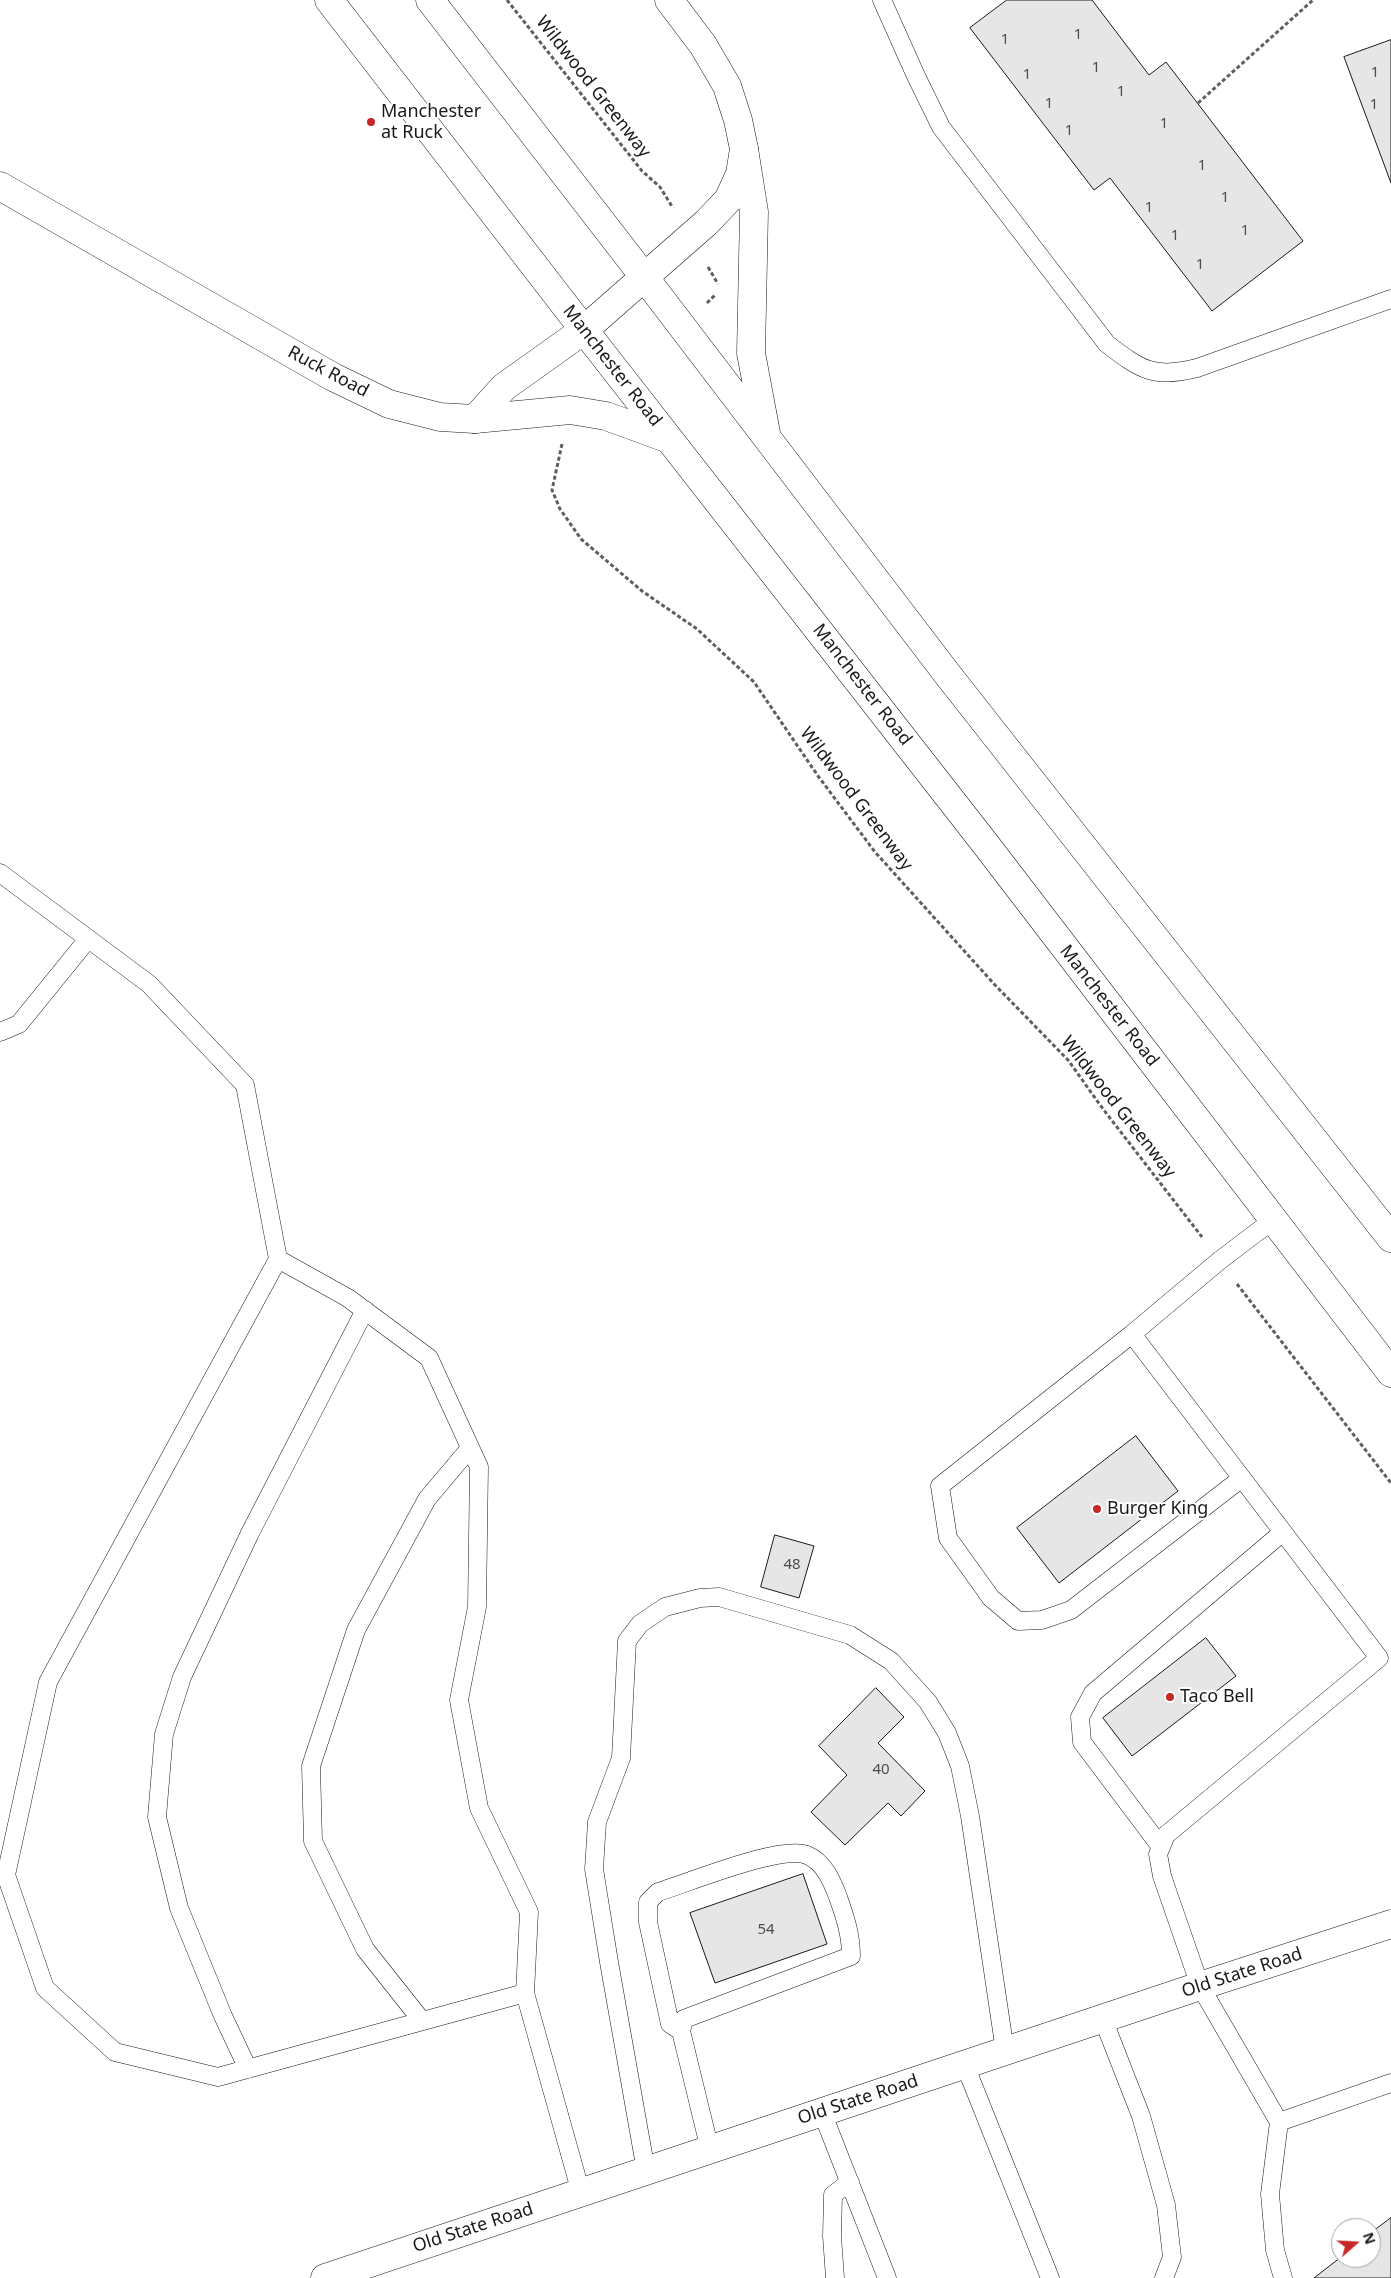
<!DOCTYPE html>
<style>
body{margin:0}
#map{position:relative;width:1391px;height:2278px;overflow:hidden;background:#fff;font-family:"Noto Sans",sans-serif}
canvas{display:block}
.north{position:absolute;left:1331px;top:2218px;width:50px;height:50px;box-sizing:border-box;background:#fff;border:1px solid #a3a3a3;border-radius:50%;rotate:71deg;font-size:14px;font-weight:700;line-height:20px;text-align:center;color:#1a1a1a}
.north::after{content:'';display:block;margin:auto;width:18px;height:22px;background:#c62828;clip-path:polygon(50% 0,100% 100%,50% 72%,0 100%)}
</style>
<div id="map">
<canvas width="1391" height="2278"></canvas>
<div class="north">N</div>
</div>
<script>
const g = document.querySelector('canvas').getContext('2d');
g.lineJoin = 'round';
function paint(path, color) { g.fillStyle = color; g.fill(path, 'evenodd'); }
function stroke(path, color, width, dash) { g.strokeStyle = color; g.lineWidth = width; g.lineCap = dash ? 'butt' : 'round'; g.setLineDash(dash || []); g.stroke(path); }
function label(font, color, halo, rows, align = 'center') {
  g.font = font + ' "Noto Sans",sans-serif'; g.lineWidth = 4; g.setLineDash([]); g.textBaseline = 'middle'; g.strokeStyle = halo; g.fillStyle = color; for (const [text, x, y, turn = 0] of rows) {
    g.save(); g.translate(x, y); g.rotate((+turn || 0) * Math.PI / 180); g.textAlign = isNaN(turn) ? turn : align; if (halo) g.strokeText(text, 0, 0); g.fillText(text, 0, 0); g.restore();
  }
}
const building = new Path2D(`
 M 1007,0 L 1092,0 L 1149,75 L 1166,62 L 1303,241 L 1212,311 L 1110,178 L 1094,190 L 970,28 Z
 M 1391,40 L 1391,183 L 1344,57 Z
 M 1136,1436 L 1178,1491 L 1059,1583 L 1017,1528 Z
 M 775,1535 L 814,1546 L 799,1598 L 761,1587 Z
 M 1206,1638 L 1236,1676 L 1132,1756 L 1103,1718 Z
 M 876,1688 L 904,1717 L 878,1743 L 925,1791 L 901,1816 L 888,1803 L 845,1845 L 811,1812 L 847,1775 L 819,1746 Z
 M 803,1874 L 827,1944 L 715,1983 L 690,1913 Z
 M 1391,2218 L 1391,2278 L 1314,2278 L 1341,2257 L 1371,2258 L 1371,2233 Z`);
paint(building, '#e6e6e6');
stroke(building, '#1a1a1a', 1);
const lane = new Path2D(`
 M 882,0 L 916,76 L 941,127 L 1107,344 C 1141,370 1154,379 1197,368 L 1391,299
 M 0,873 L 149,984 L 245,1085 L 278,1259 L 348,1298 L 429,1358 L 479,1467 L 477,1607 L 459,1700 L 479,1808 L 529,1912 L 525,1993 L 581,2193
 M 0,1032 L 19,1024 L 88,939
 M 1273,1220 L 1219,1261 L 1132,1334 L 1379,1658 L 1166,1835 L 1158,1854 L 1162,1876 L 1200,1986 L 1279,2122 L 1391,2083
 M 278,1259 L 48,1682 L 6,1875 L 45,1988 L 115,2052 L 218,2077 L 525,1993
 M 1132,1334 L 940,1486 L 948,1538 L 991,1598 L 1018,1621 L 1042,1620 L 1071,1610 L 1242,1478
 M 1161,1847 L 1082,1742 L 1080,1717 L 1093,1693 L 1283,1532
 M 1103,2019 L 1141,2116 L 1166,2205 L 1172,2257 L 1164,2278
 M 422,2021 L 365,1949 L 313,1841 L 311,1766 L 356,1630 L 427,1499 L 470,1448
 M 681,2031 L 670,2024 L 648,1922 L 648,1902 L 658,1892 C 688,1883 782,1844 807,1855 C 824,1862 832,1881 838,1897 C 845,1917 851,1934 851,1956 L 684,2019 L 681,2031 L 710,2150
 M 965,2065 L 1050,2278
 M 248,2069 L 223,2016 L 179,1908 L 157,1817 L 164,1734 L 182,1677 L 250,1533 L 365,1310
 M 822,2112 L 887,2278
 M 1279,2122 L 1270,2194 L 1275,2250 L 1283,2278
 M 646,2171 L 609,1962 L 594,1869 L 597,1822 L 621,1758 L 627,1641 L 640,1624 L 665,1607 L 700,1598 L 719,1597 L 850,1635 L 891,1661 L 928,1702 L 947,1733 L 960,1766 L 970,1816 L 1005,2051
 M 835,2278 L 832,2236 L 833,2195 L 850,2182`);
const street = new Path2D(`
 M 0,186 L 333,377 L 389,404 L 440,417 L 475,419 L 504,387 L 584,330`);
const secondary = new Path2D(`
 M 584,330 L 706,223 L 728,200 L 740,174 L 744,149 L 738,120 L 727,86 L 703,45 L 669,0
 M 325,2278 L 1200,1986 L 1391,1924`);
const highway = new Path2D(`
 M 329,0 L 584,330 L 987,846 L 1391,1373
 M 430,0 L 645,278 L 948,675 L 1391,1238
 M 744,149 L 754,212 L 751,353 L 766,433
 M 475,419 L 570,410 L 606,416 L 669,439`);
stroke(lane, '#1a1a1a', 19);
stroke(street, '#1a1a1a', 29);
stroke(secondary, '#1a1a1a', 29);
stroke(highway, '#1a1a1a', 29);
stroke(new Path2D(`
 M 507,0 L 642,171 L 660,187 L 673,208
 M 1198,103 L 1313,0
 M 708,267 L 718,284
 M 707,303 L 716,294
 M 562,444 L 552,490 L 560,509 L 581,539 L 642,591 L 697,629 L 754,682 L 818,776 L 875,852 L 995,985 L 1068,1060 L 1103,1109 L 1202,1237
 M 1237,1284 L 1391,1483`), '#5f5f5f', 3, [4, 2.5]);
stroke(lane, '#fff', 18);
stroke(street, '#fff', 28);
stroke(secondary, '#fff', 28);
stroke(highway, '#fff', 28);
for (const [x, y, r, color] of [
 [371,122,5,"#c62828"],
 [1097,1509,5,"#c62828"],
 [1170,1697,5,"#c62828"]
]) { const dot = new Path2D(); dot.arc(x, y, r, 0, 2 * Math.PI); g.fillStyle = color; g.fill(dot); stroke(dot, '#fff', 2); }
label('15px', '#4d4d4d', null, [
 ["1",1078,35],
 ["1",1005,40],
 ["1",1096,68],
 ["1",1375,73],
 ["1",1027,75],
 ["1",1121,92],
 ["1",1049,104],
 ["1",1374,105],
 ["1",1164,124],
 ["1",1069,131],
 ["1",1202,166],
 ["1",1225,198],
 ["1",1149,208],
 ["1",1245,231],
 ["1",1175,236],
 ["1",1200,265],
 ["48",792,1565],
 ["40",881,1770],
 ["54",766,1930]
]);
label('18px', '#1a1a1a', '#fff', [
 ["Wildwood Greenway",593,87,52],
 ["Manchester Road",612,366,52],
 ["Ruck Road",328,372,28],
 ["Manchester Road",862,685,52],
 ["Wildwood Greenway",856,799,53],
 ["Manchester Road",1109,1006,52],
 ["Wildwood Greenway",1118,1107,52],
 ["Old State Road",1242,1973,-18],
 ["Old State Road",858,2100,-18],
 ["Old State Road",473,2228,-18]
]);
label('18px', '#1a1a1a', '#fff', [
 ["Manchester",381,112],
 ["at Ruck",381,133],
 ["Burger King",1107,1509],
 ["Taco Bell",1180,1697]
], 'left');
</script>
